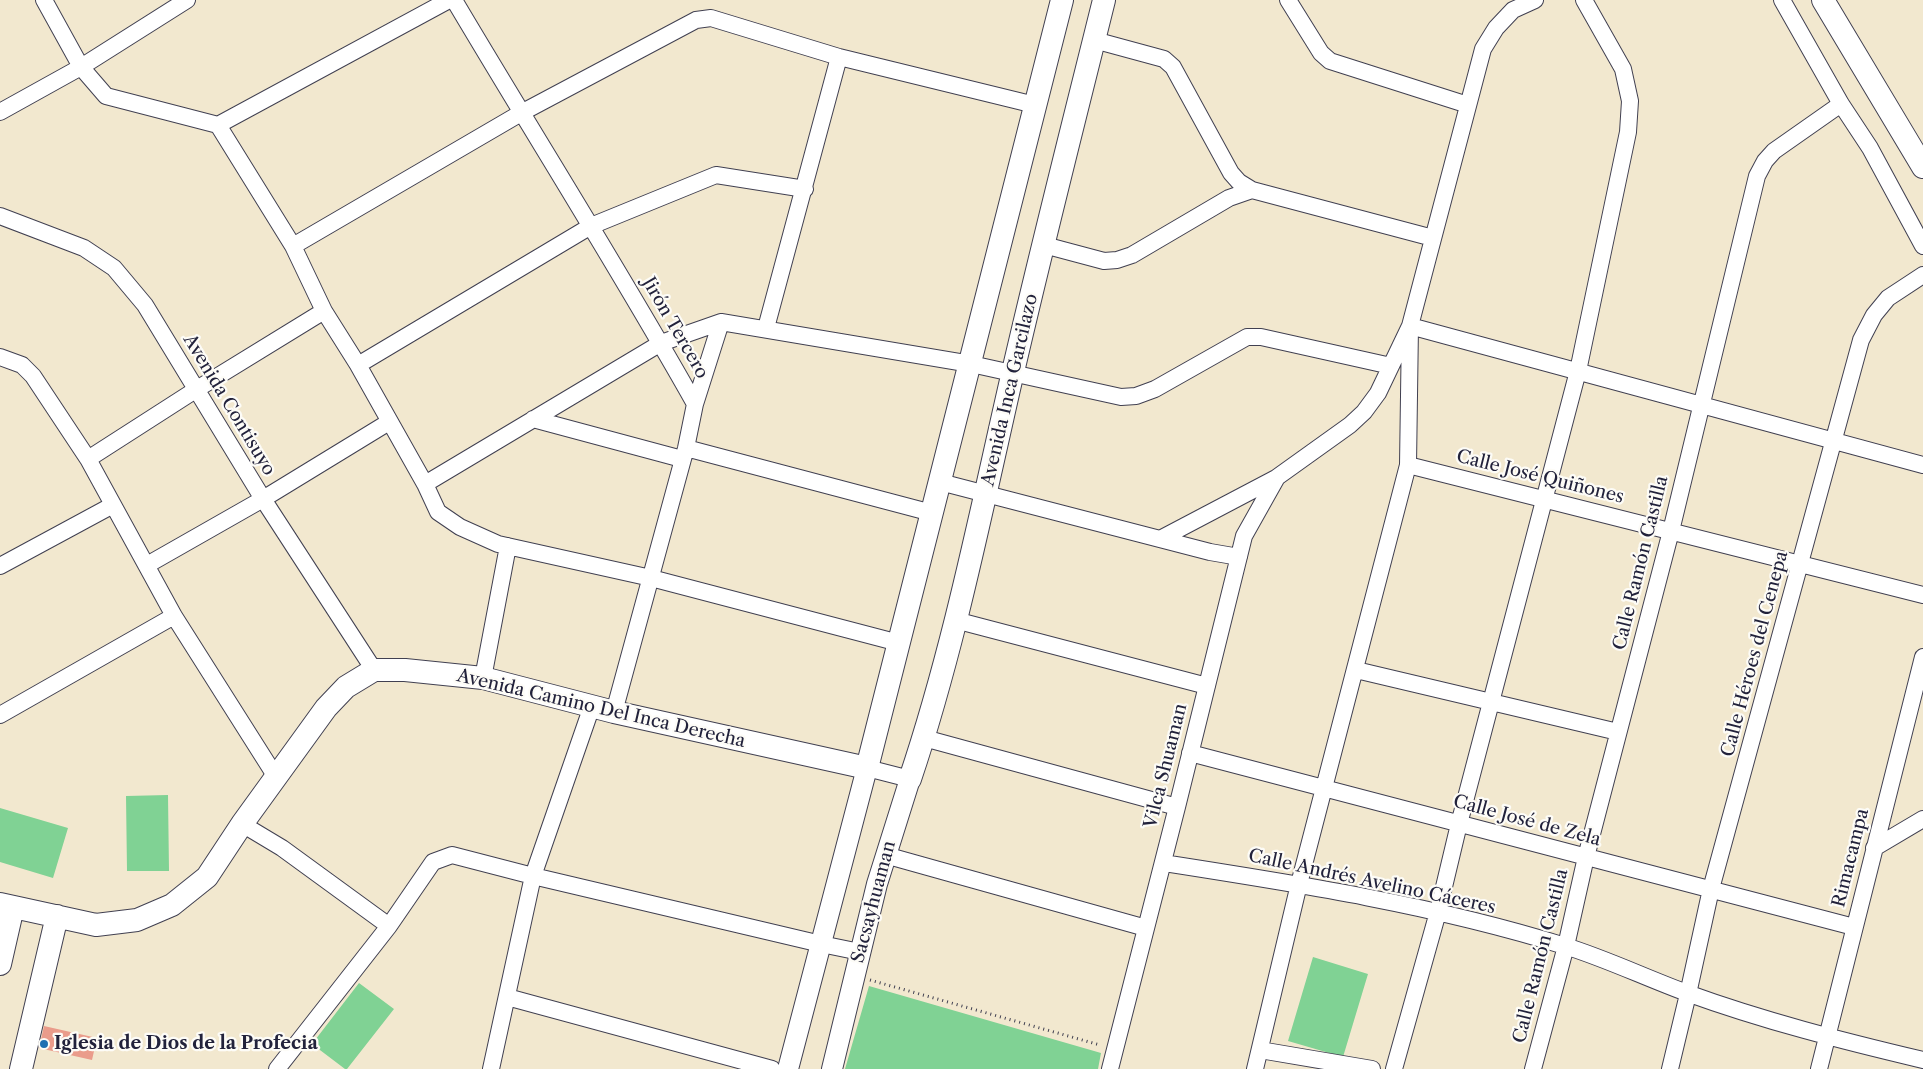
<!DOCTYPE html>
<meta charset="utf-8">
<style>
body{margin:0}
canvas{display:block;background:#f2e8cf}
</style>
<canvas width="1923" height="1069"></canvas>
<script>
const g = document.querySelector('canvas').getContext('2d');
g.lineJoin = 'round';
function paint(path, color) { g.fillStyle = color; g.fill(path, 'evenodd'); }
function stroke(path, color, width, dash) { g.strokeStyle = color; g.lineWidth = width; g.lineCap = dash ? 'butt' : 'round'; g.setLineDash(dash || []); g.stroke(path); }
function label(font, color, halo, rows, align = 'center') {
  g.font = font + ' "Libre Caslon Text",serif'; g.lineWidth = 4.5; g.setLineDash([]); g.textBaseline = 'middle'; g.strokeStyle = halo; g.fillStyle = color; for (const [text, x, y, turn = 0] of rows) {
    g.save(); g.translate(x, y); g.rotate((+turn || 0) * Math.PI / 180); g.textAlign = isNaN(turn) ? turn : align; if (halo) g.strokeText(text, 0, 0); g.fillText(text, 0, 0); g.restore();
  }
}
paint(new Path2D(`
 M 168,795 L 169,871 L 127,871 L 126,796 Z
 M 0,808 L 68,828 L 53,878 L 0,862 Z
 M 1313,957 L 1368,974 L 1343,1057 L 1288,1041 Z
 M 359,983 L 394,1009 L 347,1069 L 345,1069 L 312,1044 Z
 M 869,986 L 1101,1053 L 1098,1069 L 845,1069 Z`), '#80d294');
paint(new Path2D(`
 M 44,1026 L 97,1038 L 92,1060 L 39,1048 Z`), '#ea9c8b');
const minor = new Path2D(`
 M 44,0 L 81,67 L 106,96 L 218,125 L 293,246 L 324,311 L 358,365 L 425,484 L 438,512 L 460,527 L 498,544 L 651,578 L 899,643
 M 454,0 C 534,135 618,267 695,404 L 686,448 L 614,712
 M 1288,0 L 1321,53 L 1330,61 L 1468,105
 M 1782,0 L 1841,104 L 1870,148 L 1923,246
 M 1094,40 L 1164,59 L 1173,67 L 1231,173 L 1239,182 L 1252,190
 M 0,112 L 81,67 L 187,0
 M 218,125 L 449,0
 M 0,216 L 84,248 L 114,268 L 145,305 L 263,499 L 374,670
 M 1044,245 L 1104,261 L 1117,260 L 1132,255 L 1229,198 L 1252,190 L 1433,238
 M 293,246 L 521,113 L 696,20 L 711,18 L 839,57 L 1035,105
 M 766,328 L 839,57
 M 0,357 L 22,365 L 33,376 L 88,459 L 174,616 L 276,777
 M 358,365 L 591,226 L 716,175 L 805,189
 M 695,404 L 721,322
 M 533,419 L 682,459
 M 686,448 L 932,513
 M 88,459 L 197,389 L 324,311
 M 1408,465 L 1923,595
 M 940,482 L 1210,552 L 1239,557
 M 425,484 L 661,343 L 721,322 L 971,364 L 1121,397 L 1136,396 L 1155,389 L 1247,337 L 1261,337 L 1391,366
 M 1160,539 L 1276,478 L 1350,425 L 1364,412 L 1378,393 L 1410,326 L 1483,49 L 1496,28 L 1513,10 L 1535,0
 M 147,565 L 263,499 L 389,422
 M 0,566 L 113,505
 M 955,620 L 1207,686
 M 1356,670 L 1618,732
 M 483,678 L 508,546
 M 0,715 L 174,616
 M 924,738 L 1177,807
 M 1190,753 L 1854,927
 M 867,768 L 910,779
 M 242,824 L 282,848 L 389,926
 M 1874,848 L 1923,819
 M 885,855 L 1146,928
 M 1163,863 C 1298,884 1434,905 1565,946 C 1607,959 1646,978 1687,993 C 1764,1021 1843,1041 1923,1060
 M 507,997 L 772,1069
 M 1260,1050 L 1372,1069
 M 277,1069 L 389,926 L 433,862 L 452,855 L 533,876 L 821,944 L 860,952
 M 491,1069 L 533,876 L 592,706
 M 1110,1069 L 1177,807 L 1244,536 L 1276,479
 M 1255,1069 L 1299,884 L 1408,465 L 1410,326 L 1923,465
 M 1394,1069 L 1438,912 L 1459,824 L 1578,371 L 1628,132 L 1630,101 L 1623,69 L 1584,0
 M 1533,1069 L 1566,946 L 1586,857 L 1671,531 L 1757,176 L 1765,161 L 1774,151 L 1841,104
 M 1670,1069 L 1688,994 L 1711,889 L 1861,340 L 1874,315 L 1888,298 L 1923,275
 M 1819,1069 L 1923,657`);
const tertiary = new Path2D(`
 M 788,1069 L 867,768
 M 832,1069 L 877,884 L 910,779`);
const secondary = new Path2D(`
 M 1823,0 L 1923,167
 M 910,779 C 954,648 981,511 1012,376 C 1041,250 1073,125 1104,0
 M 0,904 L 96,925 L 137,920 L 172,905 L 207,877 L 242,824 L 326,708 L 346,687 L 374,670 L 405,670 L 483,678 L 614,712 L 867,768 L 1062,0
 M 0,964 L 13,907
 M 21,1069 L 57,916`);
stroke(minor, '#414051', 18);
stroke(tertiary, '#414051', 22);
stroke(secondary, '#414051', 24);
stroke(new Path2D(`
 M 870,980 L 1100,1045`), '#414051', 3, [1, 4]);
stroke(minor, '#fff', 16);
stroke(tertiary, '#fff', 20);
stroke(secondary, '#fff', 22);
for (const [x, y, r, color] of [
 [44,1044,5,"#1f6fb2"]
]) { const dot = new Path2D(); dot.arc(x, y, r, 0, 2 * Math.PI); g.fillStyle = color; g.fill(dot); stroke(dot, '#fdfcf7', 2); }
label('18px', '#22223b', '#fdfcf7', [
 ["Jirón Tercero",675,328,60],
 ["Avenida Inca Garcilazo",1010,390,-77],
 ["Avenida Contisuyo",229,405,59],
 ["Calle José Quiñones",1540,477,14],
 ["Calle Ramón Castilla",1641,563,-76],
 ["Calle Héroes del Cenepa",1755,654,-75],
 ["Avenida Camino Del Inca Derecha",601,709,13],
 ["Vilca Shuaman",1166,766,-76],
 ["Calle José de Zela",1527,821,15],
 ["Rimacampa",1851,858,-76],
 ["Calle Andrés Avelino Cáceres",1372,882,12],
 ["Sacsayhuaman",874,902,-75],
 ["Calle Ramón Castilla",1541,956,-76]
]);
label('bold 18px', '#22223b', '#fdfcf7', [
 ["Iglesia de Dios de la Profecia",54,1044]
], 'left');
</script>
